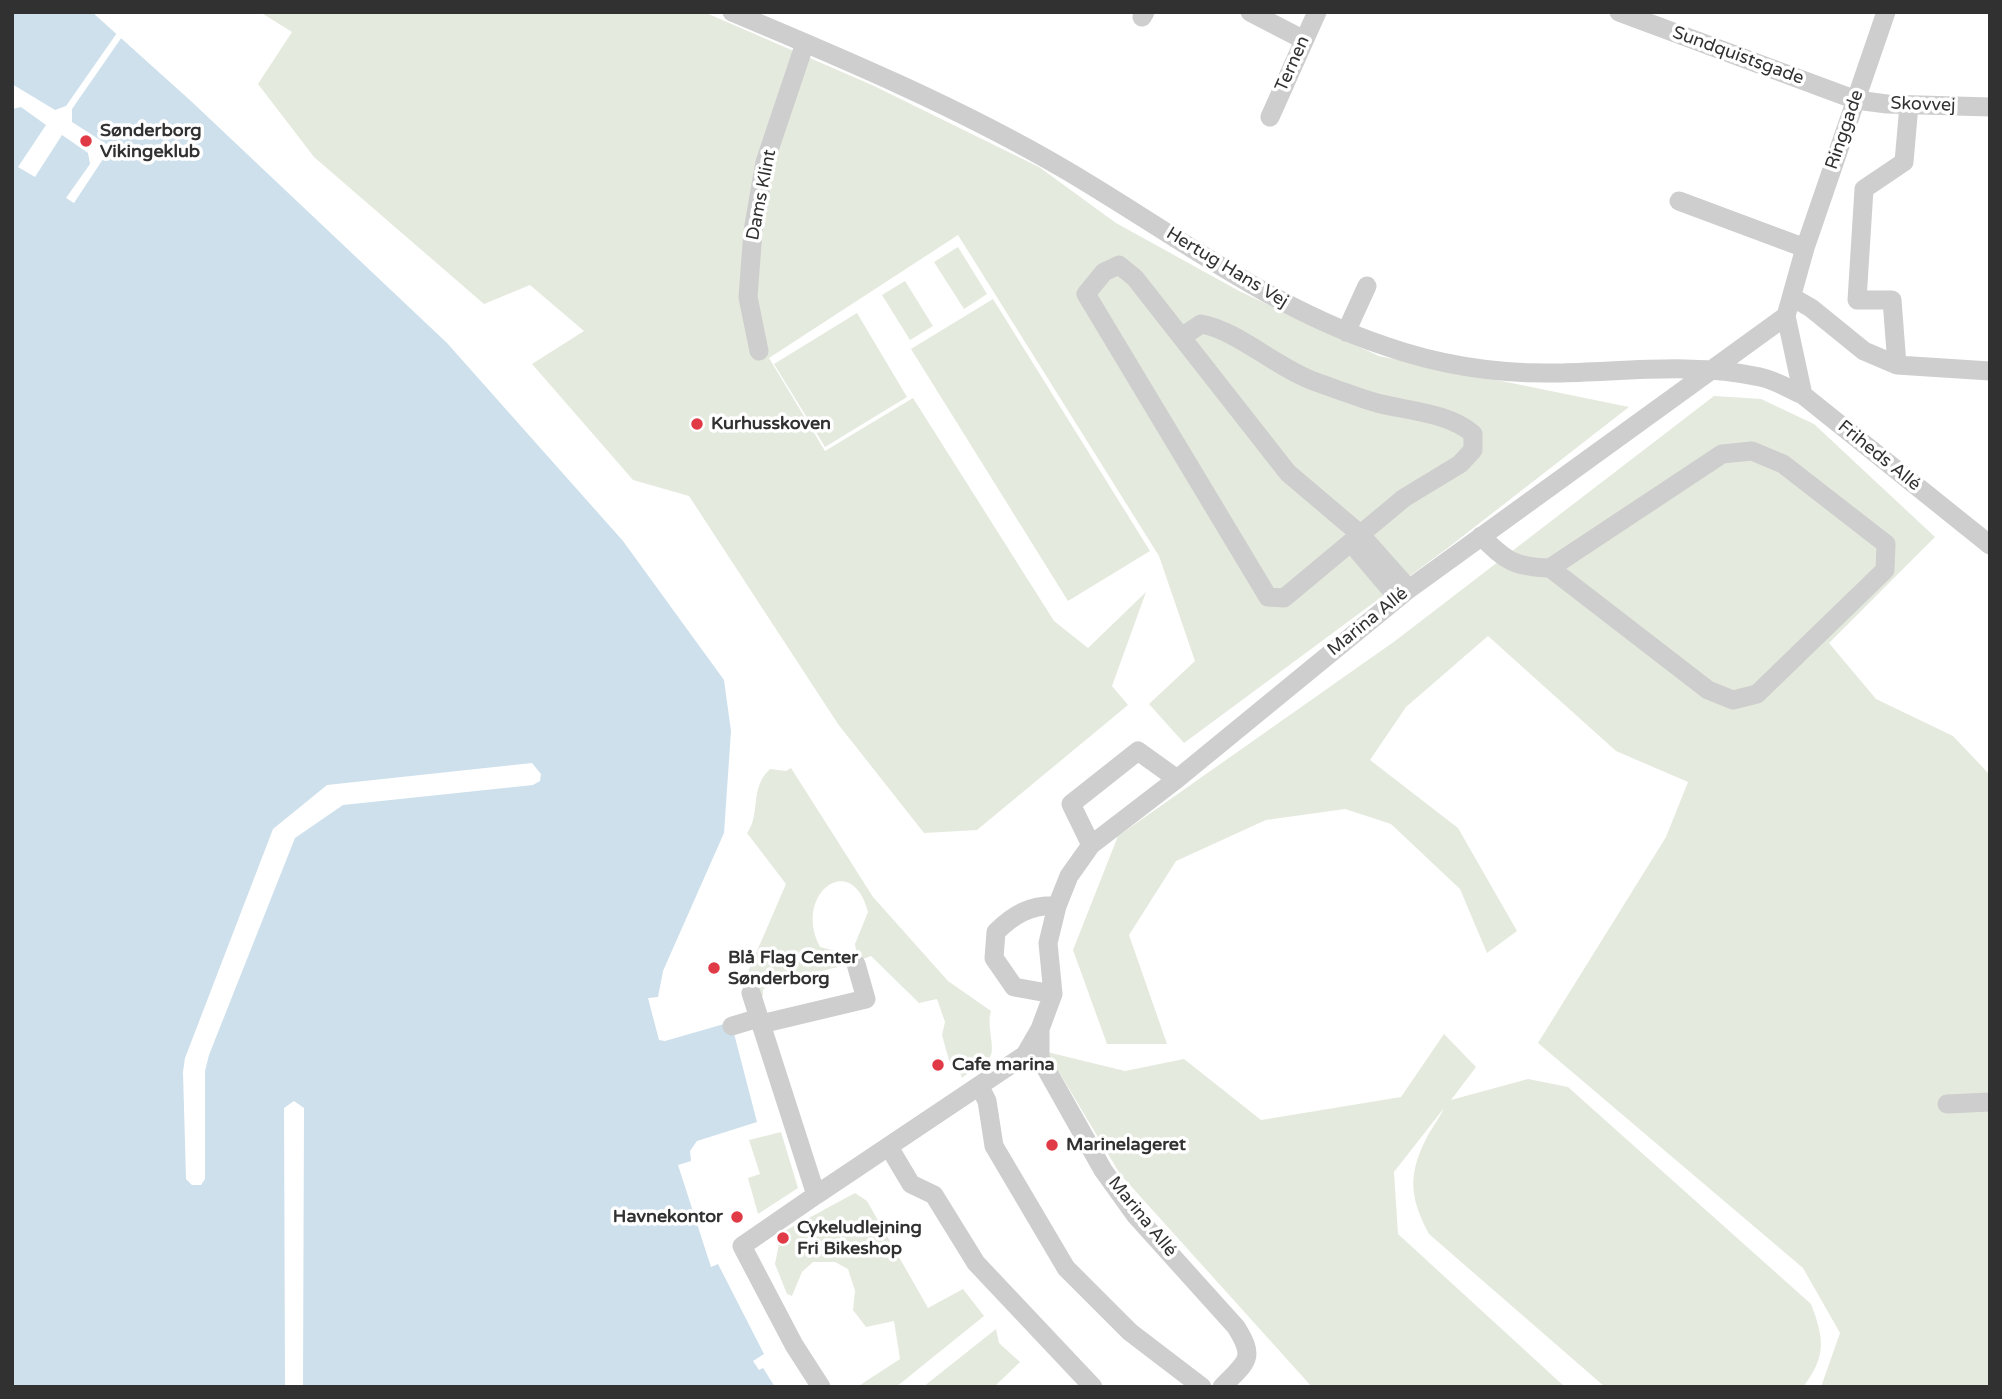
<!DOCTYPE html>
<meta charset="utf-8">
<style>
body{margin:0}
#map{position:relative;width:2002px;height:1399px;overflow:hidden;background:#fff;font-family:"Varela Round",sans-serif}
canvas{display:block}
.frame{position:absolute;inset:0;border:14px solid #313131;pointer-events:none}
</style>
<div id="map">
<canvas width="2002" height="1399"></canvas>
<div class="frame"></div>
</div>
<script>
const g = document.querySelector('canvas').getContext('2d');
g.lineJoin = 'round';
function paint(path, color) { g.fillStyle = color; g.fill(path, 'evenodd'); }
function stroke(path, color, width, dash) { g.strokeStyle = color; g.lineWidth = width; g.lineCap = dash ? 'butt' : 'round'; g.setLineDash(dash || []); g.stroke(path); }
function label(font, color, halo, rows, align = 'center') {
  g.font = font + ' "Varela Round",sans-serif'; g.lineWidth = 7; g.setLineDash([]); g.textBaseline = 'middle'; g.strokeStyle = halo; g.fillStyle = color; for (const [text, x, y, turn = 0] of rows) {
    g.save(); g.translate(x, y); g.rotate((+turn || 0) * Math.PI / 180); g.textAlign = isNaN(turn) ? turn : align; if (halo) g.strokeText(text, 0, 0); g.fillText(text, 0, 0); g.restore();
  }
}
paint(new Path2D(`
 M 260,12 L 704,12 L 872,85 L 1039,167 L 1116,223 L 1241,292 L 1379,356 L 1629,407 L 1445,550 L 1184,743 L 1149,704 L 1195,661 L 1159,556 L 958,235 L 769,358 L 825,451 L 913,398 L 1054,621 L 1088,648 L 1146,592 L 1112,686 L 1128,705 L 977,830 L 924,833 L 838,724 L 689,496 L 633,480 L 532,364 L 584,331 L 530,285 L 484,304 L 314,157 L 258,84 L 292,32 Z
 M 958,247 L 987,294 L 964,309 L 934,262 Z
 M 905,281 L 933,326 L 910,340 L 882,295 Z
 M 993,299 L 1150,551 L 1068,601 L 911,349 Z
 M 857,313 L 907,397 L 825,447 L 774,364 Z
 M 1714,396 L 1761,399 L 1814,424 L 1935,537 L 1829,643 L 1876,699 L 1953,736 L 1990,775 L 1990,1387 L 1821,1387 L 1840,1333 L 1803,1268 L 1538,1043 L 1666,837 L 1688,782 L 1616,751 L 1488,636 L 1406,707 L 1370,760 L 1458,828 L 1517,931 L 1487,953 L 1460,889 L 1391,824 L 1345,809 L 1266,820 L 1176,861 L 1129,935 L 1167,1044 L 1107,1044 L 1073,950 L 1118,836 L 1395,641 Z
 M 791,768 L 873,897 L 948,981 L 991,1011 C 986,1024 996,1049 990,1057 C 983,1065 970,1071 962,1078 L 959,1070 L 952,1071 L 942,1035 L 945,1022 L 937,999 L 919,1003 L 871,956 L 858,961 L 855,944 L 868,912 C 852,849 792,894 820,947 L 847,954 L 850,964 L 769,984 L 763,990 L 763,996 L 759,997 L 747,974 L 786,884 L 747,833 C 761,815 749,788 770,769 L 786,771 Z
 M 1444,1034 L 1476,1067 L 1451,1100 L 1528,1079 L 1568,1087 L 1811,1304 C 1824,1338 1827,1356 1803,1387 L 1605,1387 L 1429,1234 C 1411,1200 1407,1177 1425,1141 C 1430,1130 1439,1119 1444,1108 L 1394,1172 L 1398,1234 L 1565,1387 L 1312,1387 L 1120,1174 L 1047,1052 L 1125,1071 L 1184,1059 L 1261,1120 L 1401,1097 Z
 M 781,1132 L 798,1188 L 758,1214 L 748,1178 L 760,1174 L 749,1140 Z
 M 855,1193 L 867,1201 L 928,1308 L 963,1289 L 984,1316 L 896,1387 L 857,1387 L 900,1359 L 894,1321 L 866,1327 L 853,1310 L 855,1291 L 848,1269 L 835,1262 L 813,1262 L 802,1272 L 792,1296 L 787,1294 L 775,1264 L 781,1233 Z
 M 996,1329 L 999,1343 L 1020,1362 L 994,1387 L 923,1387 Z`), '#e4eadd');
paint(new Path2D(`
 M 12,12 L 92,12 L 192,102 L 447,343 L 623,541 L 724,680 L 731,731 L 724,833 L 663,971 L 658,997 L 648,998 L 659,1040 L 665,1041 L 731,1022 L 757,1122 L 697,1141 L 690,1151 L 691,1161 L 678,1165 L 711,1267 L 718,1264 L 764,1354 L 753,1361 L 759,1370 L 763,1368 L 775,1387 L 12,1387 Z`), '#cde0ec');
paint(new Path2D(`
 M 119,30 L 124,34 L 72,109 L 72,122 L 111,147 L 74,203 L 66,198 L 90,164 L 88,153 L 62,135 L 35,177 L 18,167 L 46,125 L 21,107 L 12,109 L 12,84 L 55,110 L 66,106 Z
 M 532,763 L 541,774 L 540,781 L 533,785 L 343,805 L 295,838 L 209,1055 L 205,1071 L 205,1179 L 201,1185 L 192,1185 L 186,1179 L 183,1072 L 185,1058 L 273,829 L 327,785 Z
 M 294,1101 L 304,1108 L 303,1387 L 285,1387 L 284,1108 Z`), '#fff');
stroke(new Path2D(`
 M 732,12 C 844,59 960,108 1064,169 C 1170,231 1268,307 1385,346 C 1439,365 1499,374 1557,373 C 1623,372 1694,362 1760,377 C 1775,380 1789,389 1803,395 L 1990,545
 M 1250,12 L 1304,40
 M 1619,12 L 1856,100 L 1887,104 L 1990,107
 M 1142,17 L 1145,12
 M 1909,105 L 1904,162 L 1864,189 L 1857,300 L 1892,300 L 1897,365 L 1990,371
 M 1270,117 L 1317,12
 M 1679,201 L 1805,248
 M 1792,297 L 1811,308 L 1864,351 L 1897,365
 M 1346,332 L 1367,286
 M 1183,336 L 1201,324 C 1237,330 1278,369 1316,382 C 1336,389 1357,397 1377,403 C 1408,411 1450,413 1473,434 L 1473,450 L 1460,464 L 1404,498 L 1284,598 L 1268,597 L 1086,294 L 1104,272 L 1119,265 L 1135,278 L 1288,473 L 1360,534 L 1409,589
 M 759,351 L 748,297 L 753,231 L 765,162 L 805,43
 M 1803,395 L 1786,316 L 1805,248 L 1886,12
 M 1481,536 C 1506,561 1514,567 1550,568 L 1722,454 L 1752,451 L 1783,464 L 1886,544 L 1885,570 L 1757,694 L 1733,700 L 1708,690 L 1550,568
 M 1358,551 L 1398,598
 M 1091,845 L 1071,804 L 1138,751 L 1177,779
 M 751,993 L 816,1195 L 742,1246 L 794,1345 L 821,1387
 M 1053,994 L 1014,987 L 994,958 L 996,932 C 1013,915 1031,904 1057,906
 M 761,1024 L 866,999 L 856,964
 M 732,1026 L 759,1018
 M 1040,1030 L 1040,1058 L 1103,1170 L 1136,1216 L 1236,1327 C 1256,1359 1247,1361 1222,1387
 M 980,1087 L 987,1101 L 994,1146 L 1066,1268 L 1130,1332 L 1202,1387
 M 1947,1104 L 1990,1102
 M 889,1147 L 911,1184 L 934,1195 L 976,1263 L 1093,1387
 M 816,1195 L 1025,1055 L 1040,1029 L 1053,994 L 1048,943 L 1057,906 L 1069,876 L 1091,845 L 1177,779 L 1409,589 L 1786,316`), '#cecece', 19);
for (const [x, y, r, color] of [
 [86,141,7,"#e13a47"],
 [697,424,7,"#e13a47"],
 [714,968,7,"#e13a47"],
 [938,1065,7,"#e13a47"],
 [1052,1145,7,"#e13a47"],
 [737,1217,7,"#e13a47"],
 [783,1238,7,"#e13a47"]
]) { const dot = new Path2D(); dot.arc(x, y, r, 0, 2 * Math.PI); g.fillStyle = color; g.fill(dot); stroke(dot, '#fff', 2.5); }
label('18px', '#313131', '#fff', [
 ["Sundquistsgade",1738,56,20],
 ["Ternen",1293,64,-66],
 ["Skovvej",1923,105,2],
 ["Ringgade",1845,130,-71],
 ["Dams Klint",762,195,-79],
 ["Hertug Hans Vej",1227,268,31],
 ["Friheds Allé",1879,456,39],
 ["Marina Allé",1368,622,-39],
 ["Marina Allé",1142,1217,51]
]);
label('bold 18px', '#313131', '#fff', [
 ["Sønderborg",100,131],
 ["Vikingeklub",100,152],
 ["Kurhusskoven",711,424],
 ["Blå Flag Center",728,958],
 ["Sønderborg",728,979],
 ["Cafe marina",952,1065],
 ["Marinelageret",1066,1145],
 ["Havnekontor",723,1217,"right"],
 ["Cykeludlejning",797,1228],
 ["Fri Bikeshop",797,1249]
], 'left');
</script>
